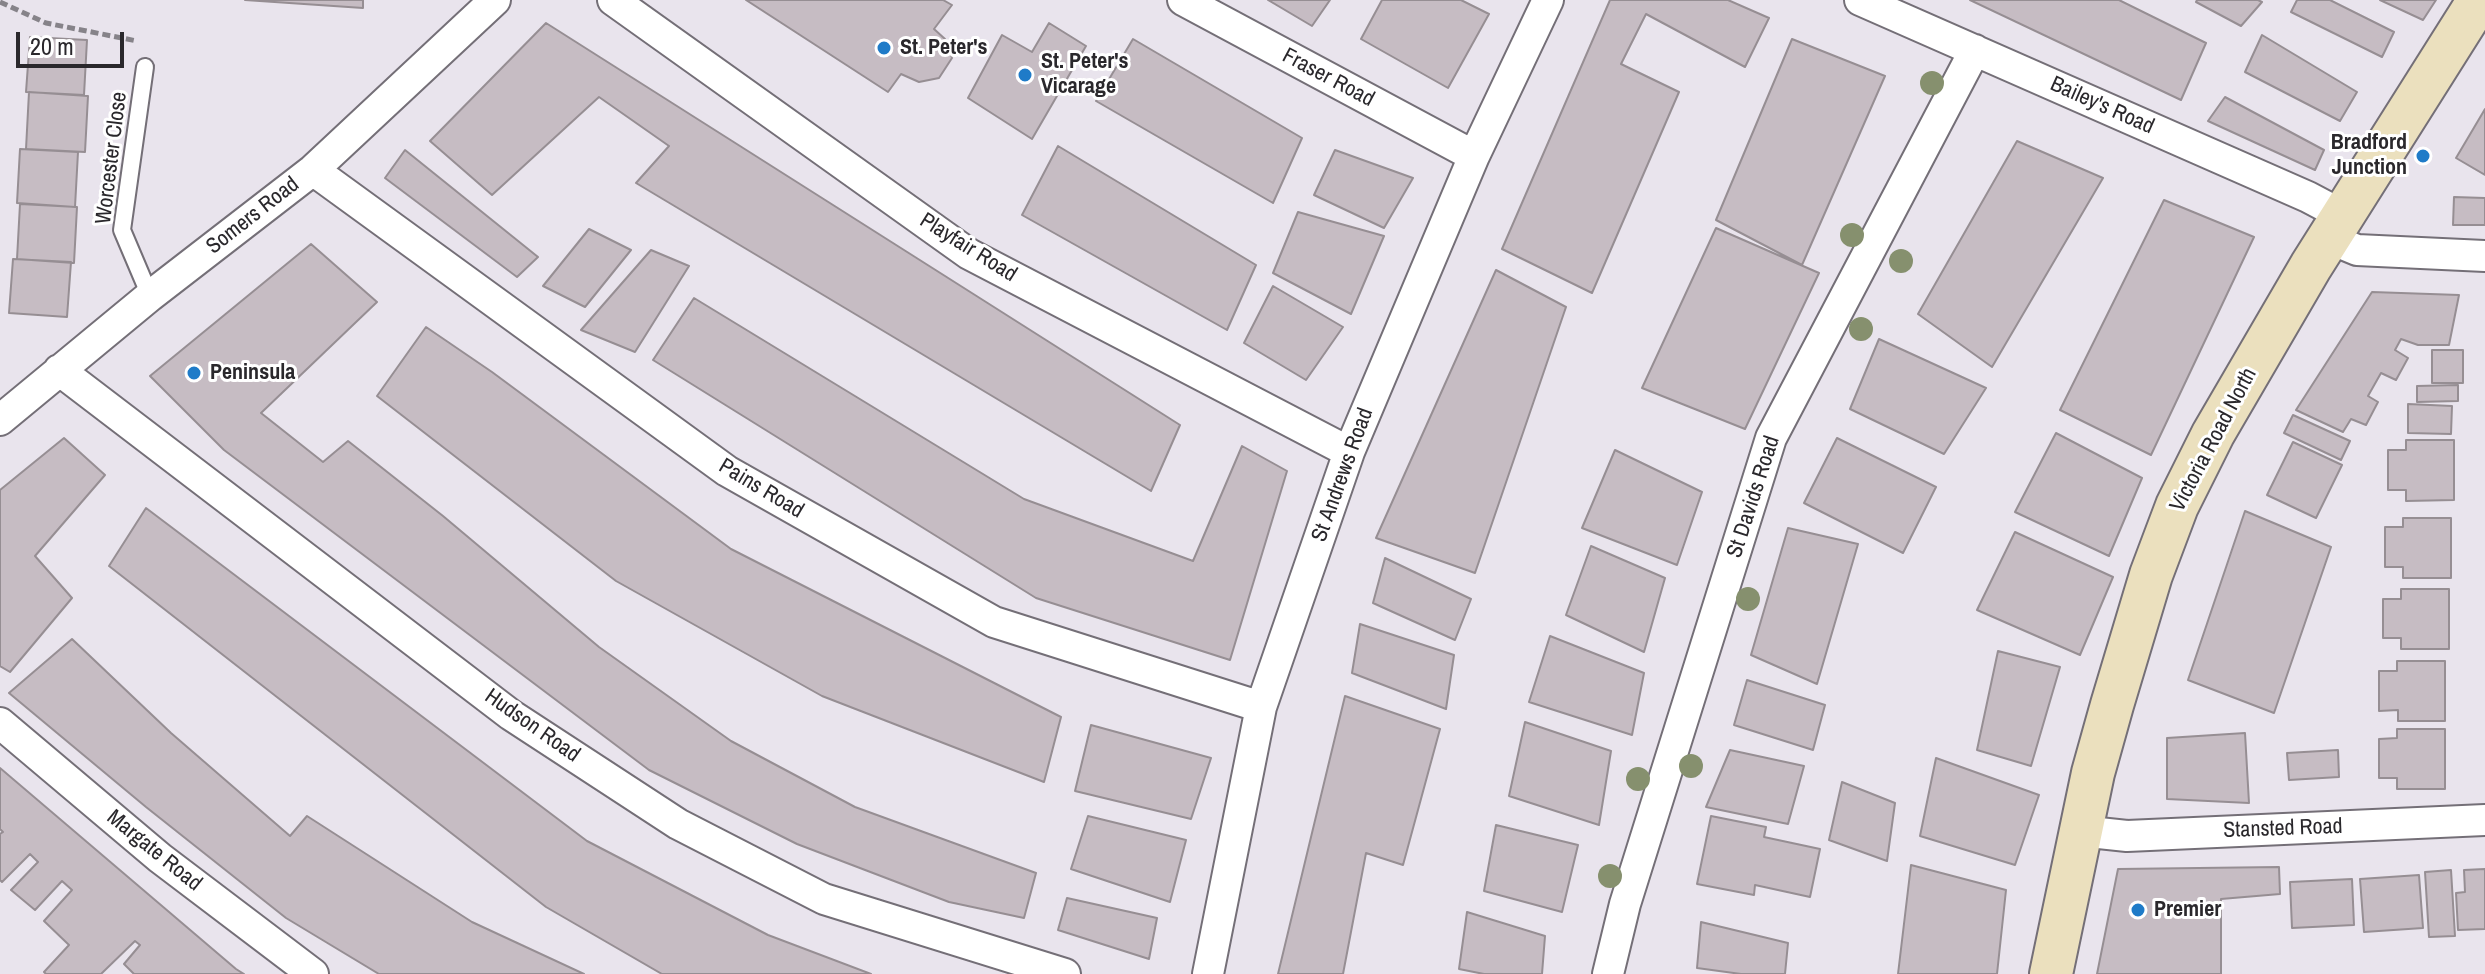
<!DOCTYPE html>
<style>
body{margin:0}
#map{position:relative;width:2485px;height:974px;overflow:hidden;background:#e9e4ed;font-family:"Archivo Narrow",sans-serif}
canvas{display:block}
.scale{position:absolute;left:16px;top:32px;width:108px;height:36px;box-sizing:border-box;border:4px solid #2a282c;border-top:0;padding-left:10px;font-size:24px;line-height:28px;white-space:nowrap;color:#2a282c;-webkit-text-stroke:6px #fff;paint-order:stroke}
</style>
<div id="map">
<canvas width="2485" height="974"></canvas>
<div class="scale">20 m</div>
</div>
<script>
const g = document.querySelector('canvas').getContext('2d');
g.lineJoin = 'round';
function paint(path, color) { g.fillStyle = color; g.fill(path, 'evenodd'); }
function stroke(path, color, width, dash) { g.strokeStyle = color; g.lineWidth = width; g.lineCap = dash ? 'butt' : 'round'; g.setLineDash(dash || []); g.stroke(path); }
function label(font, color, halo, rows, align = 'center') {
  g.font = font + ' "Archivo Narrow",sans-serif'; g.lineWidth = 6; g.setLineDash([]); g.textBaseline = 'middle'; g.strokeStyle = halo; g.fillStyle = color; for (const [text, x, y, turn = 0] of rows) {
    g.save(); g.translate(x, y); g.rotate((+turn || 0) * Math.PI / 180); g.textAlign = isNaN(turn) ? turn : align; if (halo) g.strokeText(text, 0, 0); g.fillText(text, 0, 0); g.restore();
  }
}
const building = new Path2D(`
 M 245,0 L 363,0 L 363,8 Z
 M 746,0 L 943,0 L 952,5 L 934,29 L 945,39 L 952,58 L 939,78 L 919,82 L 901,74 L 888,92 Z
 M 1268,0 L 1330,0 L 1312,26 Z
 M 1382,0 L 1461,0 L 1489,14 L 1448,88 L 1361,39 Z
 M 1610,0 L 1728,0 L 1769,18 L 1745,67 L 1646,14 L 1621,64 L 1679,92 L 1592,293 L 1502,249 Z
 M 1970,0 L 2119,0 L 2206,43 L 2181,100 Z
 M 2197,0 L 2258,0 L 2262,2 L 2241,26 L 2196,2 Z
 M 2297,0 L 2330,0 L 2394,32 L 2382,57 L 2291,12 Z
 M 2380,0 L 2436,0 L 2423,20 Z
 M 546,23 L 1180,425 L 1151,491 L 636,183 L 669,146 L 599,97 L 492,195 L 430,141 Z
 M 1049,23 L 1086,46 L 1032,139 L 968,98 L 1002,35 L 1032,52 Z
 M 2262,35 L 2357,92 L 2340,121 L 2245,72 Z
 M 30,37 L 87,40 L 84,95 L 26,92 Z
 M 1133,39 L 1302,138 L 1273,203 L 1096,101 Z
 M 1792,39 L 1885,76 L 1802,265 L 1716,220 Z
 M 29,92 L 88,96 L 85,152 L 26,149 Z
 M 2225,97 L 2324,150 L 2315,170 L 2208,121 Z
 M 2485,109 L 2485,175 L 2456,158 Z
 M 2017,141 L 2103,178 L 1992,367 L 1918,314 Z
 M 1058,146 L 1256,265 L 1227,330 L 1022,215 Z
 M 20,149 L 78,152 L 75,207 L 17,203 Z
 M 405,150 L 538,257 L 517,277 L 385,178 Z
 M 1335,150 L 1413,178 L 1384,228 L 1314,195 Z
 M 2454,197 L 2485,198 L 2485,225 L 2453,225 Z
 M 2164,200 L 2254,237 L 2151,455 L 2060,410 Z
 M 20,204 L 77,207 L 74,263 L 17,259 Z
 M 1298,212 L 1384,236 L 1351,314 L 1273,273 Z
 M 1716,228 L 1819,273 L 1745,429 L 1642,388 Z
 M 589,229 L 631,250 L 585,307 L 543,286 Z
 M 311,244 L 377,302 L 261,413 L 323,462 L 348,441 L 443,516 L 599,647 L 731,741 L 855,807 L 1036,873 L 1024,918 L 949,902 L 797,844 L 649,770 L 224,450 L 150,376 Z
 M 651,250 L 689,266 L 635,352 L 581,330 Z
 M 13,259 L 71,262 L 67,317 L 9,313 Z
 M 1496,270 L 1566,307 L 1475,573 L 1376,538 Z
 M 1273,286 L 1343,327 L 1306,380 L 1244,343 Z
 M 2372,292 L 2459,295 L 2449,345 L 2418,345 L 2401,339 L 2395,350 L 2408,358 L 2396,380 L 2381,373 L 2368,396 L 2378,402 L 2366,425 L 2351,419 L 2343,432 L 2296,410 Z
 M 694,298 L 1024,499 L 1193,561 L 1242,446 L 1287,471 L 1230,660 L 1036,598 L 653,360 Z
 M 426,327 L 492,372 L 731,549 L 1061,717 L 1044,782 L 822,696 L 616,581 L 377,396 Z
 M 1879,339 L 1986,388 L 1944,454 L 1850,409 Z
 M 2432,350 L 2463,350 L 2463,383 L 2432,383 Z
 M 2458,385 L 2458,401 L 2417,402 L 2417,386 Z
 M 2408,404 L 2452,406 L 2451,434 L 2408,433 Z
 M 2293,415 L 2350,441 L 2341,460 L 2284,433 Z
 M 2056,433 L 2142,478 L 2109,556 L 2015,512 Z
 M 64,438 L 105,475 L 35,556 L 72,598 L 10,672 L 0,666 L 0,490 Z
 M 1837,438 L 1936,487 L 1903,553 L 1804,503 Z
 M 2406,440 L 2454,440 L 2454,500 L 2406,501 L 2406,490 L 2388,490 L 2388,450 L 2406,450 Z
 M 2293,442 L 2342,465 L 2316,518 L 2267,495 Z
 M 1615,450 L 1702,492 L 1677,565 L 1582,528 Z
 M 146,508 L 587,841 L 768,935 L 871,974 L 662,974 L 546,907 L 109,566 Z
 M 2245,511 L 2331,547 L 2274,713 L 2188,680 Z
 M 2403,518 L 2451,518 L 2451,578 L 2403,578 L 2403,567 L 2385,567 L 2385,527 L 2403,527 Z
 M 1788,528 L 1858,544 L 1817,684 L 1751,655 Z
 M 2015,532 L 2113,577 L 2080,655 L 1977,610 Z
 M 1591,546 L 1665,578 L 1644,652 L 1566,615 Z
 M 1385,558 L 1471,599 L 1455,640 L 1373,603 Z
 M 2401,589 L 2449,589 L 2449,649 L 2401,649 L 2401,638 L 2383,638 L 2383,599 L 2401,599 Z
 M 1360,624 L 1454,655 L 1446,709 L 1352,673 Z
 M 1550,636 L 1644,673 L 1632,735 L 1529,702 Z
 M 72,639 L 171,733 L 290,836 L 307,816 L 472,922 L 584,974 L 379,974 L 286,918 L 146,807 L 9,693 Z
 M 1998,651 L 2060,667 L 2031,766 L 1977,750 Z
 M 2397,661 L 2445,661 L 2445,721 L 2398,721 L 2398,710 L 2379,711 L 2379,671 L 2397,671 Z
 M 1747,680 L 1825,705 L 1813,750 L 1734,725 Z
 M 1345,696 L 1440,729 L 1403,865 L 1366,853 L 1343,974 L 1278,974 Z
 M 1525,722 L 1611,751 L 1599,825 L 1509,796 Z
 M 1091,725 L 1211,758 L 1191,819 L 1075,791 Z
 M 2397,729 L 2445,729 L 2445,789 L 2397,789 L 2397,778 L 2379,778 L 2379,739 L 2397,738 Z
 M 2245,733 L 2249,803 L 2167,799 L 2167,738 Z
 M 1730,750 L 1804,766 L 1788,824 L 1706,807 Z
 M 2338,750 L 2339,777 L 2289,780 L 2287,753 Z
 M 1936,758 L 2039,795 L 2015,865 L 1920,836 Z
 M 0,768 L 236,969 L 244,974 L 134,974 L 124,964 L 140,945 L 135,941 L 101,974 L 46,974 L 44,972 L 69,945 L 44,921 L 72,890 L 62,881 L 35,910 L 11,890 L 38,862 L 30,854 L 2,882 L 0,880 L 0,834 L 3,832 L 0,829 Z
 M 1842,782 L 1895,803 L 1887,861 L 1829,840 Z
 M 1088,816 L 1186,840 L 1170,902 L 1071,869 Z
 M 1711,816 L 1766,827 L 1764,837 L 1820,849 L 1810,897 L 1755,885 L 1754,895 L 1697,884 Z
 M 1496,825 L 1578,845 L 1562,912 L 1484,891 Z
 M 1911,865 L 2006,890 L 1997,974 L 1898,974 Z
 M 2279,867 L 2280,894 L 2221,899 L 2221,974 L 2097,974 L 2118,869 Z
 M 2485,869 L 2485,929 L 2458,930 L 2456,893 L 2465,892 L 2464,870 Z
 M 2451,870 L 2455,936 L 2429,937 L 2425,872 Z
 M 2419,875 L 2423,928 L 2364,932 L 2360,879 Z
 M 2352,879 L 2354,925 L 2292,928 L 2290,882 Z
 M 1067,898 L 1157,918 L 1149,959 L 1058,930 Z
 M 1467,912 L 1545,936 L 1542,974 L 1484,974 L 1459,969 Z
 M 1701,922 L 1788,943 L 1785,974 L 1741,974 L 1697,968 Z`);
paint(building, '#c6bcc3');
stroke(building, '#968e93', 2);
const service = new Path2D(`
 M 145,67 L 122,230 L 150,296`);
const minor = new Path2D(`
 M 613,0 L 969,254 L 1349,452
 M 1183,0 L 1474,156
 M 1860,0 L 2308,197 L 2342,215
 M 313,170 L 727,471 L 994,622 L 1261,707
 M 2328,238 L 2357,250 L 2485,256
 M 59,370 L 511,715 L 678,824 L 824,899 L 1065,974
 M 0,420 L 150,296 L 313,170 L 495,0
 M 0,723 L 160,858 L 313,974
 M 2080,831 L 2127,836 L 2485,820
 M 1208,974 L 1261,707 L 1349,452 L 1474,156 L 1548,0
 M 1608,974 L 1625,904 L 1771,438 L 1975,50`);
const secondary = new Path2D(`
 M 2051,974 L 2093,773 L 2112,705 L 2151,575 L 2177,506 L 2213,434 L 2311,266 L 2479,0`);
stroke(service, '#746f77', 20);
stroke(minor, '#746f77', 34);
stroke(secondary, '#746f77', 46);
stroke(new Path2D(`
 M 0,2 L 46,23 L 137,41`), '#868389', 5, [8, 4]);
stroke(service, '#fff', 16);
stroke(minor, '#fff', 30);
stroke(secondary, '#ebe0be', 42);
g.fillStyle = '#86906e';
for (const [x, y] of [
 [1932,83],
 [1852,235],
 [1901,261],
 [1861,329],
 [1748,599],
 [1691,766],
 [1638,779],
 [1610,876]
]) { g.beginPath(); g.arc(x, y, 12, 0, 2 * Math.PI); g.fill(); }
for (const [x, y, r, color] of [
 [884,48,8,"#1f7bc8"],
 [1025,75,8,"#1f7bc8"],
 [2423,156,8,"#1f7bc8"],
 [194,373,8,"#1f7bc8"],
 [2138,910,8,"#1f7bc8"]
]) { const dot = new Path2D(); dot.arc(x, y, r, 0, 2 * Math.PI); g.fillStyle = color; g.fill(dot); stroke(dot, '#fff', 3); }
label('bold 22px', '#2a282c', '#fff', [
 ["St. Peter's",900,48],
 ["St. Peter's",1041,62],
 ["Vicarage",1041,87],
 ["Bradford",2407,143,"right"],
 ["Junction",2407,168,"right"],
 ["Peninsula",210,373],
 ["Premier",2154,910]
], 'left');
label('22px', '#2a282c', '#fff', [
 ["Fraser Road",1328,78,28],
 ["Bailey's Road",2102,106,24],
 ["Worcester Close",112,158,-83],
 ["Somers Road",253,216,-38],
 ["Playfair Road",968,248,32],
 ["Victoria Road North",2214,440,-62],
 ["St Andrews Road",1343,475,-70],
 ["Pains Road",761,489,31],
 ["St Davids Road",1754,497,-72],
 ["Hudson Road",532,726,35],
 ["Stansted Road",2283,829,-2],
 ["Margate Road",154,851,39]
]);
</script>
